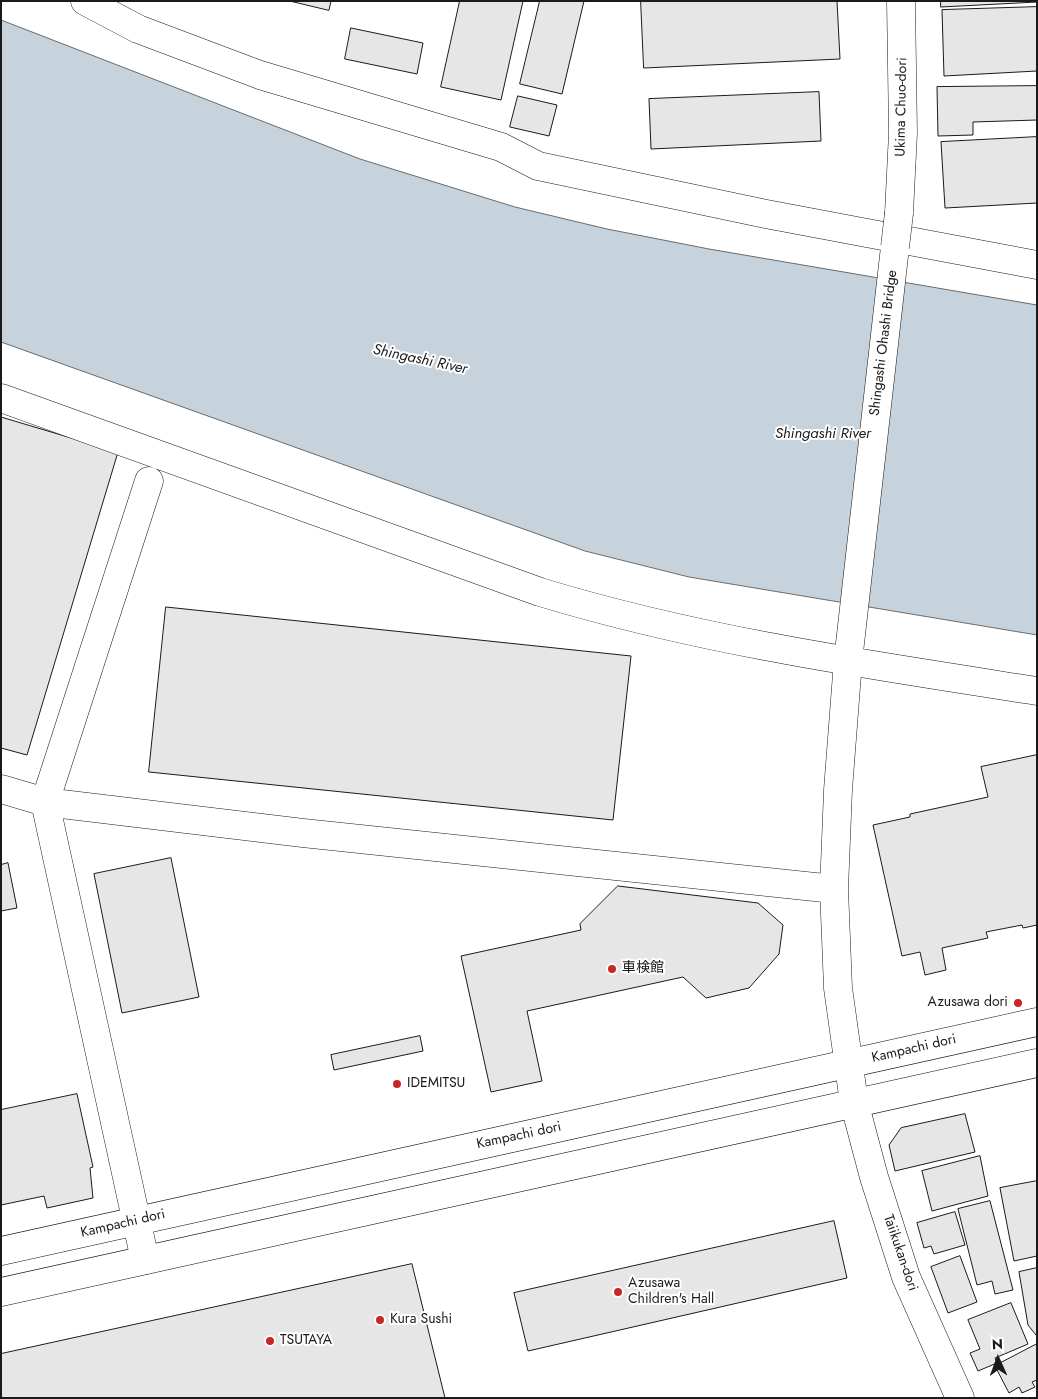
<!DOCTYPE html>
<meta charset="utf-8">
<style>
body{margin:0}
#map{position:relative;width:1038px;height:1399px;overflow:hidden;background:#fff;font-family:Jost,sans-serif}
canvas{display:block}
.frame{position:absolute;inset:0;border:2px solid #1a1a1a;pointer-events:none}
.north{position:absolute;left:973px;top:1334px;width:50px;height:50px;-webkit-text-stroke:4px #fff;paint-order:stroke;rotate:358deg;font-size:14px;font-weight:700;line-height:20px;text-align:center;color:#1a1a1a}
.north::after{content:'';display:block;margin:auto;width:18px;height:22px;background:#1a1a1a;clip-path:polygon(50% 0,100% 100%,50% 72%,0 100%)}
</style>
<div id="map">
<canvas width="1038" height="1399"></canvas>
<div class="frame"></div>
<div class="north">N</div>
</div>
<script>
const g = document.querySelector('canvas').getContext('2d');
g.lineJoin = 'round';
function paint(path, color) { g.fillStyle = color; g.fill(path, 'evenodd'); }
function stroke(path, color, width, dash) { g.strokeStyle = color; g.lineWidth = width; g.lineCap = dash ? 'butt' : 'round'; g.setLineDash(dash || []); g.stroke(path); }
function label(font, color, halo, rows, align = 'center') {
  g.font = font + ' Jost,"Noto Sans JP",sans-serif'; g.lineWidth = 4; g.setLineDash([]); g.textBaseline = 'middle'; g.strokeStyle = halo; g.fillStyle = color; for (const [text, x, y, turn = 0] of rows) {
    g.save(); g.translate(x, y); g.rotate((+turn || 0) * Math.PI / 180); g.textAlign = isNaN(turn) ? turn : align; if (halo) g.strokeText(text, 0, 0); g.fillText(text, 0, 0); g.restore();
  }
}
const water = new Path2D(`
 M 1,20 L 360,159 L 515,207 L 607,229 L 709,249 L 1037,305 L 1037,635 L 689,577 L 585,551 L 1,342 Z`);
paint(water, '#c6d2dc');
stroke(water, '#6a6a6a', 1);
const building = new Path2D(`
 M 290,1 L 331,1 L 329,10 Z
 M 460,1 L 523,1 L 501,100 L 441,87 Z
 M 540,1 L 584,1 L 562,94 L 520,84 Z
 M 641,1 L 837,1 L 840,59 L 644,68 Z
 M 941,1 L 1037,1 L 1037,2 L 941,7 Z
 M 1037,7 L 1037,71 L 944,76 L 942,10 Z
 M 351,28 L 423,43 L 417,74 L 345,59 Z
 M 1037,86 L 1037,120 L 973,122 L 973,135 L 938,136 L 937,87 Z
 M 819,92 L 821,141 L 651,149 L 649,99 Z
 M 518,96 L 557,105 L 549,136 L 510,127 Z
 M 1037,137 L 1037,203 L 945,208 L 941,142 Z
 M 1,417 L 118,452 L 27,755 L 1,748 Z
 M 166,607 L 631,656 L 613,820 L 149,772 Z
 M 1037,755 L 1037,925 L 1023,928 L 1022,925 L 986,932 L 988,938 L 942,948 L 946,970 L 925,975 L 920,952 L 902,956 L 873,825 L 910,817 L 910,814 L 988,797 L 981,767 Z
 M 171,858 L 199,997 L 122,1013 L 94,874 Z
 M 8,863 L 17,908 L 1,911 L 1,865 Z
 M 618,886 L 758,903 L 783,925 L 779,954 L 749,988 L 706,998 L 683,977 L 527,1011 L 542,1081 L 491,1092 L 461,956 L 581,930 L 580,924 Z
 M 420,1036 L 423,1051 L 334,1070 L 331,1055 Z
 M 77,1094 L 93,1167 L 90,1168 L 93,1198 L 47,1208 L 44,1196 L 1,1205 L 1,1110 Z
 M 965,1114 L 975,1152 L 895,1171 L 889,1145 L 901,1128 Z
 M 980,1156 L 988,1196 L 932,1211 L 922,1171 Z
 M 1037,1181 L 1037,1256 L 1014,1261 L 1000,1188 Z
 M 990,1201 L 1013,1290 L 995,1294 L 992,1281 L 977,1285 L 958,1209 Z
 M 955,1212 L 965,1245 L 934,1254 L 931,1246 L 924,1248 L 917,1223 Z
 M 834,1221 L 847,1278 L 528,1351 L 514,1293 Z
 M 960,1256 L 977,1302 L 948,1313 L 931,1267 Z
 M 412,1264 L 445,1398 L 1,1398 L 1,1354 Z
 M 1037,1268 L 1037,1335 L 1036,1335 L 1028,1325 L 1019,1272 Z
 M 1011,1303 L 1028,1344 L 995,1358 L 997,1363 L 978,1371 L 970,1353 L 980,1349 L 968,1320 Z
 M 1037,1344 L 1037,1380 L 1032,1382 L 1035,1387 L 1022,1393 L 1019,1387 L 1009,1393 L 995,1366 Z`);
paint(building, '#e6e6e6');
stroke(building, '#1a1a1a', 1);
const minor = new Path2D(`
 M 85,1 L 138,29 L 260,75 L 501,147 L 538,166 L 766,214 L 1037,265
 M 899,213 L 903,133 L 901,1
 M 895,247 L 848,661 L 838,790 L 834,889 L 838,988 L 854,1102 L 874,1177 L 906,1277 L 960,1398
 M 1,398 L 540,592 C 701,641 870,665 1037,691
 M 1,789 L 45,802 L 303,833 L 834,889
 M 145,1260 L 45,802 L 149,481`);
const major = new Path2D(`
 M 1,1251 L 1037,1022
 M 1,1292 L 1037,1063`);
stroke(minor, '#1a1a1a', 29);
stroke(major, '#1a1a1a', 29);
stroke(minor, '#fff', 28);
stroke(major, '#fff', 28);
const minorBridge = new Path2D(`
 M 895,247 L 899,213`);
stroke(minorBridge, '#1a1a1a', 29, []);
stroke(minorBridge, '#fff', 28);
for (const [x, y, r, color] of [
 [612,969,5,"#c62828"],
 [1018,1003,5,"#c62828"],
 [397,1084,5,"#c62828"],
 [618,1292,5,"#c62828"],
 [380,1320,5,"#c62828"],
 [270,1341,5,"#c62828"]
]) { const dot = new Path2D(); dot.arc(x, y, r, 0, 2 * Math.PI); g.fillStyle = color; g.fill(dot); stroke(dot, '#fff', 2); }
label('14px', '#1a1a1a', '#fff', [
 ["Ukima Chuo-dori",902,107,-89],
 ["Shingashi Ohashi Bridge",884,343,-83],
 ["Kampachi dori",914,1049,-13],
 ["Kampachi dori",519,1136,-12],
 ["Kampachi dori",123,1224,-13],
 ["Taiikukan-dori",900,1253,71]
]);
label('14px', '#1a1a1a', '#fff', [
 ["車検館",622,969],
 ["Azusawa dori",1008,1003,"right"],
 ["IDEMITSU",407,1084],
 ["Azusawa",628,1284],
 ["Children's Hall",628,1300],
 ["Kura Sushi",390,1320],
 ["TSUTAYA",280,1341]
], 'left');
label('italic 15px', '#1a1a1a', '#fff', [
 ["Shingashi River",420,360,12],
 ["Shingashi River",823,434]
]);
</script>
